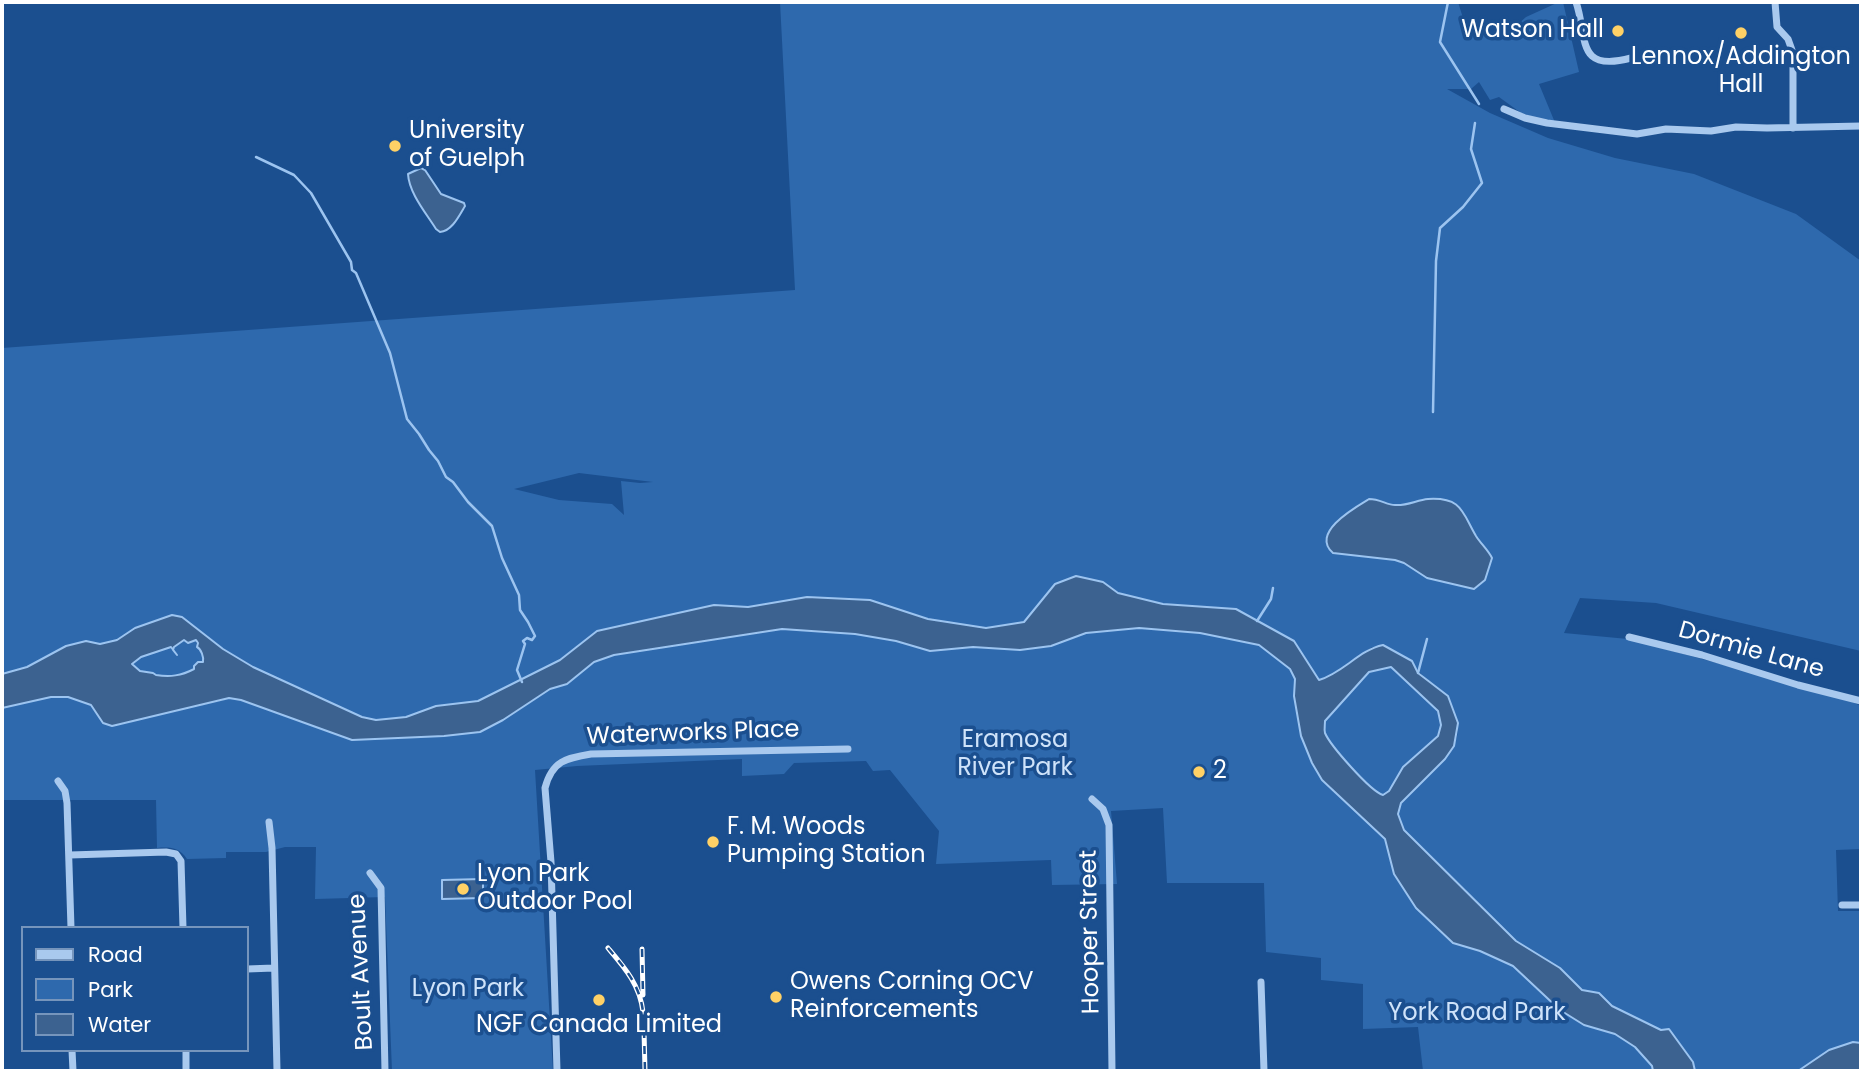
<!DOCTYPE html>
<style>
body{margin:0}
#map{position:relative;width:1863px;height:1073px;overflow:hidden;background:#1b4f8f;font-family:Poppins,sans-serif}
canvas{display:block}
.frame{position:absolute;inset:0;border:4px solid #fff;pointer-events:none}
.legend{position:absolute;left:21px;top:926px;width:228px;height:126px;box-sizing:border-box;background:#1b4f8f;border:2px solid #7695bc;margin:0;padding:9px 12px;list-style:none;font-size:21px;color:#fff}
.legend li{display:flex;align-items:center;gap:14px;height:35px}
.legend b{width:35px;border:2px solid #7695bc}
</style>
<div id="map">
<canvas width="1863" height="1073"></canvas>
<div class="frame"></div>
<ul class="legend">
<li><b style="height:9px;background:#a9c9ee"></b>Road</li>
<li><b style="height:19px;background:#2e69ad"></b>Park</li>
<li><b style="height:19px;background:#3c6290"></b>Water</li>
</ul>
</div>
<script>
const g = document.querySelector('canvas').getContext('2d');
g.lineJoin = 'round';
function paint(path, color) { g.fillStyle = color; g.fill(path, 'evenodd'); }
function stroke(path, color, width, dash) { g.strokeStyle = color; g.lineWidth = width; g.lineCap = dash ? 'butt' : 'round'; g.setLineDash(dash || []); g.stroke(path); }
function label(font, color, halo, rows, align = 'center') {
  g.font = font + ' Poppins,sans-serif'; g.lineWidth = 7; g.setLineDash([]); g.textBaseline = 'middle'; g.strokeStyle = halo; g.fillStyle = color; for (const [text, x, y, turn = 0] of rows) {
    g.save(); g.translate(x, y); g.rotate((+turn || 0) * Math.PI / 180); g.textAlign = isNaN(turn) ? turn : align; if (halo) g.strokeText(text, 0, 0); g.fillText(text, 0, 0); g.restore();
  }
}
paint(new Path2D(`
 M 780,2 L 1458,2 L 1468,34 L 1506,35 L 1526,17 L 1559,2 L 1563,2 L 1579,72 L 1539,84 L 1556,125 L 1521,113 L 1499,97 L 1490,100 L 1479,82 L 1471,89 L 1447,89 L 1490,113 L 1548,138 L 1615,158 L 1694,174 L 1796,214 L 1861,261 L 1861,651 L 1656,603 L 1580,598 L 1564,633 L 1628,639 L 1839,696 L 1861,706 L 1861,849 L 1836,850 L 1838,911 L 1861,911 L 1861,1043 L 1853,1042 L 1798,1071 L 1695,1071 L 1693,1062 L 1661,1030 L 1612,1006 L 1599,993 L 1582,990 L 1560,968 L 1516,941 L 1404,830 C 1402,825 1398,818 1398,814 C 1398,789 1467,761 1457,720 C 1455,713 1451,701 1446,695 C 1434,681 1422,680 1412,661 L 1372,647 L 1332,676 L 1319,680 L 1294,641 L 1236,609 L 1163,604 L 1118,593 L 1103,582 L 1055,584 L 1024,622 L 986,628 L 928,619 L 870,600 L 807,597 L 748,607 L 714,605 L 597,631 L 560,660 L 478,701 L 436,706 L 406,717 L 376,720 L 362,717 L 253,667 L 223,649 L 182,617 L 135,628 L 117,640 L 100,644 L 86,641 L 66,646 L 27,667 L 2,674 L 2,348 L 795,290 ZM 579,473 L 653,482 L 640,483 L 621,481 L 624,515 L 612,504 L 559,500 L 514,489 Z
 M 1139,628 L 1200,633 L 1259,645 L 1290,669 L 1295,679 L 1294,696 L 1301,736 L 1312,763 L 1322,780 L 1385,839 L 1394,874 L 1453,943 L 1480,951 L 1513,966 L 1560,1010 L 1585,1025 L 1615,1034 L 1635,1047 L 1652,1067 L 1653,1071 L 1423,1071 L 1418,1027 L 1363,1029 L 1363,984 L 1321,980 L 1321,958 L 1266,952 L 1264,883 L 1167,883 L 1163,808 L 1111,811 L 1117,884 L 1052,885 L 1051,860 L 936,864 L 939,831 L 890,770 L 873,771 L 866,761 L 794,763 L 784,774 L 742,776 L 742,759 L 577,766 L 535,770 L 553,1071 L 392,1071 L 385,897 L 315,899 L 316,847 L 285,847 L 266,852 L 226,852 L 226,858 L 187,859 C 179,847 170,847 157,848 L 156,800 L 2,800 L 2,708 L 51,697 L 68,697 L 91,705 L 216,702 L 229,698 L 241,700 L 352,740 L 480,732 L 503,720 L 550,689 L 567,684 L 594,662 L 614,655 L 782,629 L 855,634 L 896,641 L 931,651 L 973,647 L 1020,650 L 1051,646 L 1086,633 Z
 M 184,640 L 188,643 L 195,640 L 204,660 L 203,662 L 198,662 C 190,677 171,677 156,675 L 153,673 L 140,671 L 132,664 L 141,657 L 171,647 L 175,654 L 173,650 L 174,647 Z
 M 1391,667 L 1438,711 L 1441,725 L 1438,736 L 1403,767 L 1389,791 L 1383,795 C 1370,791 1329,745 1325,733 C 1324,729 1325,725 1325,721 L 1370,672 Z`), '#2e69ad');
const water = new Path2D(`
 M 421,168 L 425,170 L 441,194 L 464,203 L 465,206 C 459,216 452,231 440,232 L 436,229 C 426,213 409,193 408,174 Z
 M 1369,499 C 1380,499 1387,505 1395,505 C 1407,506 1417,500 1428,499 C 1462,497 1462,512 1476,536 C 1481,544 1488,550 1492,558 L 1485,580 L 1474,589 L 1427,578 L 1404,563 L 1395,560 L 1333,553 C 1310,533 1354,508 1369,499 Z
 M 1076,576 L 1103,582 L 1118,593 L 1163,604 L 1236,609 L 1294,641 L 1319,680 C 1343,673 1359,650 1383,645 L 1412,661 L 1418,673 L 1448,696 L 1458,723 L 1454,746 L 1445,759 L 1401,803 L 1398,814 L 1404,830 L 1516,941 L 1560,968 L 1582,990 L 1599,993 L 1612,1006 L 1661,1030 L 1669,1029 L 1693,1062 L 1695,1071 L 1653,1071 L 1652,1066 L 1635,1047 L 1615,1034 L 1584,1025 L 1560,1010 L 1513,966 L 1480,951 L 1453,943 L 1416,908 L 1394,874 L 1385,839 L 1322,780 L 1312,763 L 1301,736 L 1294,696 L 1295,679 L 1290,669 L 1259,645 L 1200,633 L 1139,628 L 1086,633 L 1051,646 L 1020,650 L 973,647 L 930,651 L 896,641 L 855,634 L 782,629 L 614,655 L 594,662 L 567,684 L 550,689 L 503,720 L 480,732 L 444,736 L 352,740 L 241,700 L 229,698 L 112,726 L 103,723 L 91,705 L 68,697 L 51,697 L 2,708 L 2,674 L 27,667 L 66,646 L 86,641 L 100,644 L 117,640 L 135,628 L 172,615 L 182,617 L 223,649 L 253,667 L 362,717 L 376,720 L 406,717 L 436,706 L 478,701 L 560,660 L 597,631 L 714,605 L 748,607 L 807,597 L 870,600 L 928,619 L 986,628 L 1024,622 L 1055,584 ZM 184,640 L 188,643 L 196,640 L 198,643 L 197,647 C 201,649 204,657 203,662 L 198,662 L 194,666 L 194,669 C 181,676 170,677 156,675 L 153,673 L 140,671 L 132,664 L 141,657 L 171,647 L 177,655 L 173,650 L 174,647 ZM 1391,667 L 1438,711 L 1441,725 L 1438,736 L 1403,767 L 1389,791 L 1383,795 C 1370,791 1330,745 1325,733 C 1324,729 1325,725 1325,721 L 1369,672 Z
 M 483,879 L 483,898 L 442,899 L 442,880 Z
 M 1853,1042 L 1861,1043 L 1861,1071 L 1798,1071 L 1829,1050 Z`);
paint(water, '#3c6290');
stroke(water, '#9cc4f0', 2);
stroke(new Path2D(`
 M 1448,2 L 1440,42 L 1479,104
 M 256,157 L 294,175 L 311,193 L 351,262 L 352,270 L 356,273 L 390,353 L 407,419 L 419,434 L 429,450 L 438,461 L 446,477 L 453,482 L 468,502 L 492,526 L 502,558 L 519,595 L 520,610 L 528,622 L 535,636 L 532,640 L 527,638 L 523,641 L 525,644 L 517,670 L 522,682
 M 1433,412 L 1436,261 L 1440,228 L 1463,207 L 1482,183 L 1471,149 L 1475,123
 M 1257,621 L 1271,599 L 1273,588
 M 1418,673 L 1427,639`), '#9cc4f0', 2.5);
stroke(new Path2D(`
 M 1576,2 C 1588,37 1575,73 1631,58
 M 1775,2 L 1777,27 L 1788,39 L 1793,53 L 1793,128
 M 1504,109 L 1525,118 L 1547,123 L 1637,134 L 1666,129 L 1711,131 L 1736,127 L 1767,128 L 1861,126
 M 1629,637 L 1702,655 L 1798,685 L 1861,701
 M 58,781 L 65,791 L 67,803 L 71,928
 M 1092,799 L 1103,809 L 1109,825 L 1112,1071
 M 269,822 L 272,848 L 277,1071
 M 70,855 L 166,852 L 176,854 L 181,861 L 183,928
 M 370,873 L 381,888 L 385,1071
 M 1842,905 L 1861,905
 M 247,969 L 274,968
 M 1261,982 L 1264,1071
 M 72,1050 L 73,1071
 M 186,1050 L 186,1071
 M 557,1071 L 551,862 L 545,788 C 552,761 566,758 591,754 L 848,749`), '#a9c9ee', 7);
const rail = new Path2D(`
 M 608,948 C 625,968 640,985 643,1012
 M 642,949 L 643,995
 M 644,1030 L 645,1071`);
stroke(rail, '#fff', 5);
stroke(rail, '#1b4f8f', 2.5, [8]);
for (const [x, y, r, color] of [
 [1618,31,7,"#ffd166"],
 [1741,33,7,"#ffd166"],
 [395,146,7,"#ffd166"],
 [1199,772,7,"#ffd166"],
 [713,842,7,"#ffd166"],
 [463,889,7,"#ffd166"],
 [776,997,7,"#ffd166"],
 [599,1000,7,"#ffd166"]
]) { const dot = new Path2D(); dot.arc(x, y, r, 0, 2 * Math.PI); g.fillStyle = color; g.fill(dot); stroke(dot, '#1b4f8f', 2.5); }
label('24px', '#fff', '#1b4f8f', [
 ["Watson Hall",1604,31,"right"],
 ["Lennox/Addington",1741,58,"center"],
 ["Hall",1741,86,"center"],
 ["University",409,132],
 ["of Guelph",409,160],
 ["2",1213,772],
 ["F. M. Woods",727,828],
 ["Pumping Station",727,856],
 ["Lyon Park",477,875],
 ["Outdoor Pool",477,903],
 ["Owens Corning OCV",790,983],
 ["Reinforcements",790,1011],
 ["NGF Canada Limited",599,1026,"center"]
], 'left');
label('24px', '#fff', '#1b4f8f', [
 ["Dormie Lane",1751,651,16],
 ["Waterworks Place",693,734,-2],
 ["Hooper Street",1091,932,-91],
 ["Boult Avenue",362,972,-93]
]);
label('24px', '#cfe3fa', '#1b4f8f', [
 ["Eramosa",1015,741],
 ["River Park",1015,769],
 ["Lyon Park",468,990],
 ["York Road Park",1477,1014]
]);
</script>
